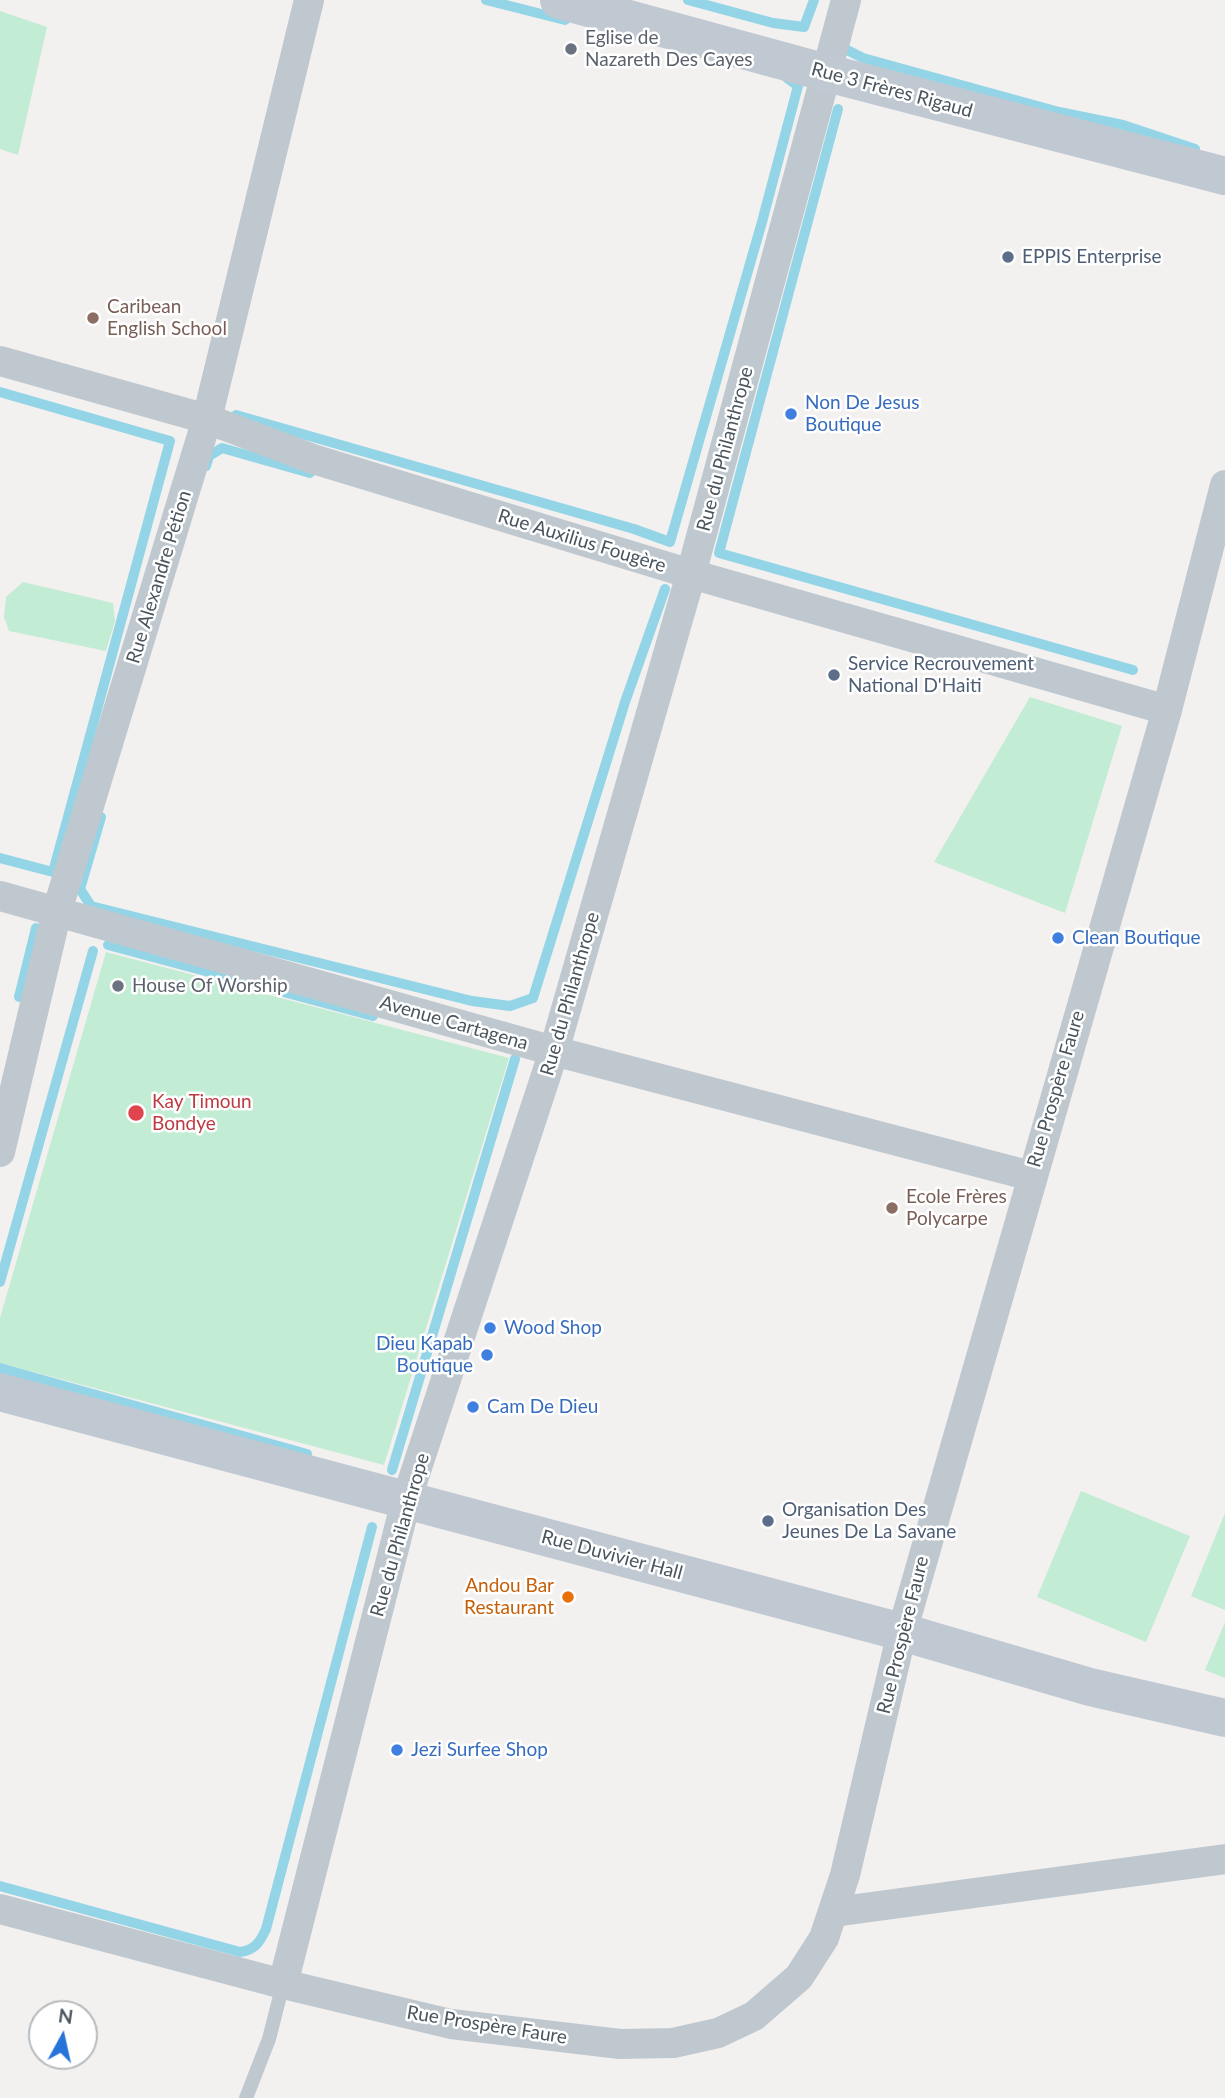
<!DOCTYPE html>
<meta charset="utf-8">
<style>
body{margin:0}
#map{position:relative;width:1225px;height:2098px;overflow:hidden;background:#f3f0f0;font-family:Lato,sans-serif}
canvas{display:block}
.north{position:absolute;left:28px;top:2000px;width:70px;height:70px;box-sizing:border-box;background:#fff;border:2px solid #b6bbbe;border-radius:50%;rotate:8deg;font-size:19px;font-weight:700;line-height:28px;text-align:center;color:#49545d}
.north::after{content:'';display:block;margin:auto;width:24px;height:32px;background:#2674d7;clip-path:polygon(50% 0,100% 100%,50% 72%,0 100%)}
</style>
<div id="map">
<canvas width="1225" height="2098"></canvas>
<div class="north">N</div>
</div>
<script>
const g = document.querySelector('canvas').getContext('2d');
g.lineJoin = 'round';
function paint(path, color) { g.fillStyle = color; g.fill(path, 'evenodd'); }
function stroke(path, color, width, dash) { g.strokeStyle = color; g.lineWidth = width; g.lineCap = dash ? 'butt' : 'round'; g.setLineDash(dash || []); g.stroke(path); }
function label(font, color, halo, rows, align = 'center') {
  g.font = font + ' Lato,sans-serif'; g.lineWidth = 5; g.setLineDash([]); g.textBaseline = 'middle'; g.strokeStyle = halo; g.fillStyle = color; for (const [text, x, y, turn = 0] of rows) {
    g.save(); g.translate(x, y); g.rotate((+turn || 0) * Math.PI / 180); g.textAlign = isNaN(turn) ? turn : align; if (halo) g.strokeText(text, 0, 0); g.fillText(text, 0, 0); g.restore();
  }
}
paint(new Path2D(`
 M 0,11 L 47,27 L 18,155 L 0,149 Z
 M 23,582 L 113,603 L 115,621 L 106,651 L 9,631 L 4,617 L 6,597 Z
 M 1030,697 L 1122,726 L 1065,913 L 934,862 Z
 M 106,952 L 509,1058 L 384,1465 L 0,1363 L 0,1318 Z
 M 1081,1491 L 1190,1536 L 1146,1642 L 1037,1597 Z
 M 1225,1513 L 1225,1610 L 1191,1596 Z
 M 1225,1622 L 1225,1678 L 1205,1670 Z`), '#c2ecd3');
stroke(new Path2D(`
 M 486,0 L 565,20
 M 688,0 L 773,23 L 804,27 L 814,0
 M 846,39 L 843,48 L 863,58 L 1059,112 L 1123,125 L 1195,149
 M 838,109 L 719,553 L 1133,670
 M 0,392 L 170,441 L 53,872 L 0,858
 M 236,415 L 634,529 L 670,542 L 762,222 L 798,86 L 787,78
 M 206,466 L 209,456 L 222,448 L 310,473
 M 101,817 L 80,889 L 91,906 L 472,1001 L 510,1006 L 533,998 L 625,702 L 665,589
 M 108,945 L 373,1016
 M 19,997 L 36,928
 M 0,1282 L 93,951
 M 0,1368 L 307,1454
 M 392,1470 L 515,1059
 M 0,1886 L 240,1952 C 255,1950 260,1942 266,1929 L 372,1527`), '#93d5e6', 10);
stroke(new Path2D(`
 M 246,2098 L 269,2039 L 283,1984`), '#bfc8ce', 14);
stroke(new Path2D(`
 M 0,361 L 207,419 L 313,459 L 691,574 L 1167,710
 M 0,896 L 554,1051 L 1031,1176
 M 0,1152 L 57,911 L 207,419 L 309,0
 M 0,1909 L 283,1984 L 451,2024 L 620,2044 L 673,2043 L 718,2033 L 754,2016 L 799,1977 L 824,1938 L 845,1875 L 902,1632 L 1167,710 L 1225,485
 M 834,1912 L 1225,1859
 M 283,1984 L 406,1501 L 554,1051 L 691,574 L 846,0`), '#bfc8ce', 30);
stroke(new Path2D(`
 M 559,0 L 827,73 L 1225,176
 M 0,1392 L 902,1632 L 1090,1687 L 1225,1718`), '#c0c9d2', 38);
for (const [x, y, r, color] of [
 [571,49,7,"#6b7280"],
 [1008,257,7,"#5c6f8a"],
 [93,318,7,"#8d6e63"],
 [791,414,7,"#3f7fe0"],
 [834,675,7,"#5c6f8a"],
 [1058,938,7,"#3f7fe0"],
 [118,986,7,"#6b7280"],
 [136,1113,9,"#e0444e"],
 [892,1208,7,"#8d6e63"],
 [490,1328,7,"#3f7fe0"],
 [487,1355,7,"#3f7fe0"],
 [473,1407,7,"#3f7fe0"],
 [768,1521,7,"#5c6f8a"],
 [568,1597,7,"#e8710a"],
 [397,1750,7,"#3f7fe0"]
]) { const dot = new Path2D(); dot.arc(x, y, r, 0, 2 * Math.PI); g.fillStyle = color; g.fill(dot); stroke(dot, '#fff', 2.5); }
label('19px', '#5b616d', '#fff', [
 ["Eglise de",585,38],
 ["Nazareth Des Cayes",585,60],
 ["House Of Worship",132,986]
], 'left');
label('19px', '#49545d', '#fff', [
 ["Rue 3 Frères Rigaud",892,90,15],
 ["Rue du Philanthrope",725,449,-75],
 ["Rue Auxilius Fougère",582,541,17],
 ["Rue Alexandre Pétion",159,577,-73],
 ["Rue du Philanthrope",570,994,-74],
 ["Avenue Cartagena",454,1023,16],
 ["Rue Prospère Faure",1056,1089,-74],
 ["Rue du Philanthrope",400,1535,-74],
 ["Rue Duvivier Hall",612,1555,15],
 ["Rue Prospère Faure",903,1635,-76],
 ["Rue Prospère Faure",487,2025,9]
]);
label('19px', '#4e5e75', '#fff', [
 ["EPPIS Enterprise",1022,257],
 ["Service Recrouvement",848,664],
 ["National D'Haiti",848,686],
 ["Organisation Des",782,1510],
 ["Jeunes De La Savane",782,1532]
], 'left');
label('19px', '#785e54', '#fff', [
 ["Caribean",107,307],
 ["English School",107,329],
 ["Ecole Frères",906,1197],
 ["Polycarpe",906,1219]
], 'left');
label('19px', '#366cbe', '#fff', [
 ["Non De Jesus",805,403],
 ["Boutique",805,425],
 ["Clean Boutique",1072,938],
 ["Wood Shop",504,1328],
 ["Dieu Kapab",473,1344,"right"],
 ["Boutique",473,1366,"right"],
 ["Cam De Dieu",487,1407],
 ["Jezi Surfee Shop",411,1750]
], 'left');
label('19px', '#be3a42', '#fff', [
 ["Kay Timoun",152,1102],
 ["Bondye",152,1124]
], 'left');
label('19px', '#c56008', '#fff', [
 ["Andou Bar",554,1586],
 ["Restaurant",554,1608]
], 'right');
</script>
